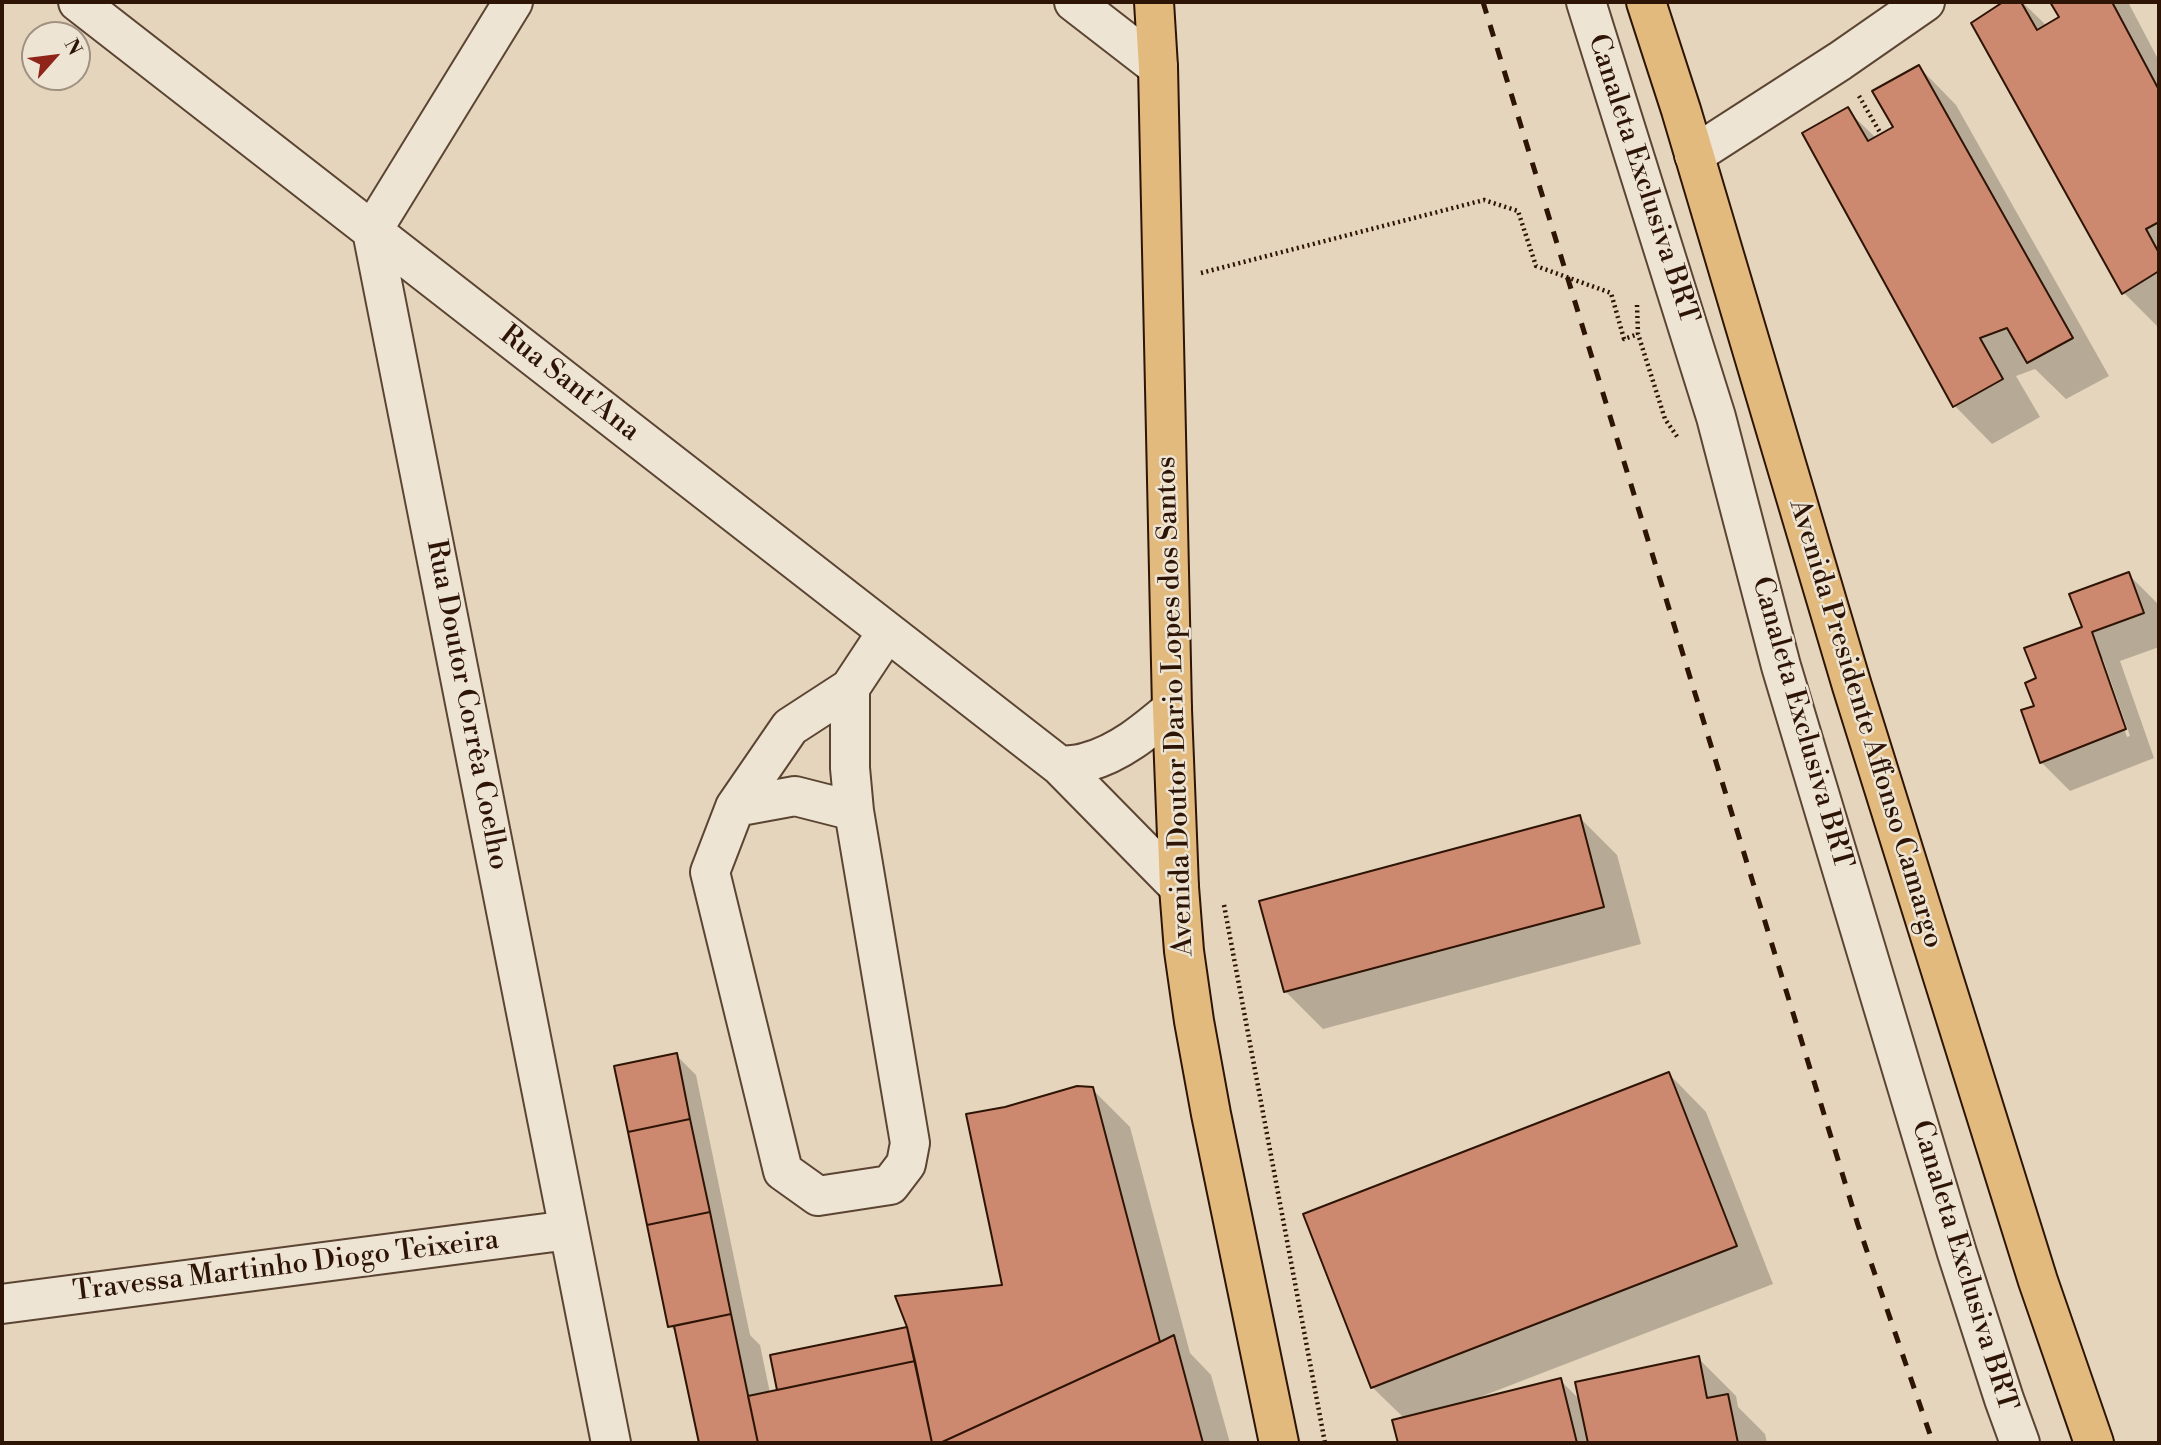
<!DOCTYPE html>
<meta charset="utf-8">
<style>
body{margin:0}
#map{position:relative;width:2161px;height:1445px;overflow:hidden;background:#e4d5bc;font-family:"Libre Bodoni",serif}
canvas{display:block}
.frame{position:absolute;inset:0;border:4px solid #2e1405;pointer-events:none}
.north{position:absolute;left:21px;top:21px;width:70px;height:70px;box-sizing:border-box;background:#ede4d3;border:2px solid #a19181;border-radius:50%;rotate:62deg;font-size:19px;font-weight:700;line-height:28px;text-align:center;color:#2e1405}
.north::after{content:'';display:block;margin:auto;width:24px;height:32px;background:#8f2418;clip-path:polygon(50% 0,100% 100%,50% 72%,0 100%)}
</style>
<div id="map">
<canvas width="2161" height="1445"></canvas>
<div class="frame"></div>
<div class="north">N</div>
</div>
<script>
const g = document.querySelector('canvas').getContext('2d');
g.lineJoin = 'round';
function paint(path, color) { g.fillStyle = color; g.fill(path, 'evenodd'); }
function stroke(path, color, width, dash) { g.strokeStyle = color; g.lineWidth = width; g.lineCap = dash ? 'butt' : 'round'; g.setLineDash(dash || []); g.stroke(path); }
function label(font, color, halo, rows, align = 'center') {
  g.font = font + ' "Libre Bodoni",serif'; g.lineWidth = 5; g.setLineDash([]); g.textBaseline = 'middle'; g.strokeStyle = halo; g.fillStyle = color; for (const [text, x, y, turn = 0] of rows) {
    g.save(); g.translate(x, y); g.rotate((+turn || 0) * Math.PI / 180); g.textAlign = isNaN(turn) ? turn : align; if (halo) g.strokeText(text, 0, 0); g.fillText(text, 0, 0); g.restore();
  }
}
paint(new Path2D(`
 M 2007,2 L 2022,2 L 2047,26 L 2062,17 L 2052,2 L 2128,2 L 2159,61 L 2159,328 L 2124,293 L 1973,24 Z
 M 1919,67 L 1956,105 L 2109,376 L 2066,399 L 2035,369 L 2016,376 L 2040,417 L 1992,444 L 1955,406 L 1805,134 L 1847,110 L 1876,138 L 1895,127 Z
 M 2128,574 L 2157,603 L 2159,608 L 2159,647 L 2120,661 L 2154,758 L 2070,791 L 2041,762 L 2036,707 L 2038,679 L 2084,628 ZM 2100,659 L 2103,659 L 2130,736 L 2127,737 Z
 M 1579,817 L 1617,855 L 1641,944 L 1323,1029 L 1285,991 Z
 M 676,1055 L 696,1075 L 750,1335 L 760,1345 L 770,1393 L 1004,1287 L 1092,1089 L 1130,1127 L 1190,1353 L 1211,1375 L 1230,1443 L 701,1443 L 677,1333 L 670,1326 Z
 M 1669,1074 L 1706,1112 L 1773,1284 L 1480,1397 L 1481,1399 L 1560,1380 L 1580,1400 L 1698,1358 L 1736,1396 L 1738,1407 L 1765,1434 L 1767,1443 L 1399,1443 L 1394,1421 L 1404,1418 L 1372,1387 Z`), '#0003');
const building = new Path2D(`
 M 2003,2 L 2021,2 L 2037,30 L 2059,17 L 2050,2 L 2112,2 L 2159,90 L 2159,222 L 2146,229 L 2159,253 L 2159,271 L 2122,294 L 1971,23 Z
 M 1919,65 L 2073,338 L 2027,363 L 2007,328 L 1980,338 L 2003,379 L 1953,407 L 1802,133 L 1848,107 L 1868,141 L 1893,127 L 1872,91 Z
 M 2129,572 L 2144,613 L 2092,632 L 2126,729 L 2040,763 L 2021,710 L 2034,706 L 2025,683 L 2036,678 L 2024,648 L 2082,627 L 2069,594 Z
 M 1580,815 L 1604,907 L 1284,992 L 1259,901 Z
 M 677,1053 L 690,1119 L 628,1132 L 614,1066 Z
 M 1669,1072 L 1737,1246 L 1371,1388 L 1303,1214 Z
 M 1077,1086 L 1093,1087 L 1160,1342 L 940,1443 L 932,1443 L 907,1327 L 895,1296 L 1002,1285 L 966,1114 L 1005,1107 Z
 M 690,1119 L 710,1212 L 647,1225 L 628,1132 Z
 M 710,1212 L 731,1314 L 668,1327 L 647,1225 Z
 M 731,1314 L 758,1443 L 699,1443 L 674,1326 Z
 M 907,1327 L 915,1361 L 777,1390 L 770,1355 Z
 M 1174,1335 L 1203,1443 L 940,1443 L 1160,1342 Z
 M 1699,1356 L 1707,1398 L 1728,1394 L 1738,1443 L 1588,1443 L 1575,1382 Z
 M 915,1361 L 932,1443 L 758,1443 L 748,1396 Z
 M 1561,1378 L 1577,1443 L 1398,1443 L 1392,1420 Z`);
paint(building, '#cd8970');
stroke(building, '#2e1405', 2);
const minor = new Path2D(`
 M 78,2 L 1060,766 L 1179,887
 M 513,2 L 372,231 L 611,1443
 M 1074,2 L 1158,67
 M 1586,2 L 1716,417 L 1781,666 L 1957,1253 L 2004,1399 L 2020,1443
 M 1694,155 L 1840,61 L 1925,2
 M 850,688 L 850,768 L 854,811 L 910,1143 L 906,1164 L 890,1185 L 818,1196 L 783,1171 L 710,872 L 735,807 L 790,727 L 850,688 L 887,632
 M 1060,766 C 1069,765 1079,765 1087,762 C 1120,753 1146,731 1172,709
 M 735,807 L 795,796 L 854,811
 M 2,1304 L 569,1230`);
const major = new Path2D(`
 M 1154,2 L 1158,67 L 1172,709 L 1179,887 L 1184,951 L 1194,1021 L 1211,1114 L 1279,1443
 M 1646,2 L 1681,110 L 1852,686 L 2038,1281 L 2094,1443`);
stroke(minor, '#5c4433', 42);
stroke(major, '#2e1405', 42);
stroke(new Path2D(`
 M 1859,96 L 1881,134
 M 1201,273 L 1484,200 L 1518,211 L 1536,266 L 1611,293 L 1624,339 L 1638,334
 M 1637,305 L 1638,334 L 1665,419 L 1678,438
 M 1224,905 L 1325,1443`), '#2e1405', 4.5, [2, 3.5]);
stroke(minor, '#ede4d3', 38);
stroke(major, '#e2ba7e', 38);
stroke(new Path2D(`
 M 1483,2 L 1858,1225 L 1933,1443`), '#2e1405', 5, [12, 12]);
label('28px', '#2e1405', '#ede4d3', [
 ["Canaleta Exclusiva BRT",1642,179,72],
 ["Rua Sant'Ana",569,384,38],
 ["Rua Doutor Corrêa Coelho",466,705,79],
 ["Avenida Doutor Dario Lopes dos Santos",1176,706,-92],
 ["Canaleta Exclusiva BRT",1801,723,74],
 ["Avenida Presidente Affonso Camargo",1865,724,73],
 ["Canaleta Exclusiva BRT",1963,1266,73],
 ["Travessa Martinho Diogo Teixeira",286,1267,-7]
]);
</script>
